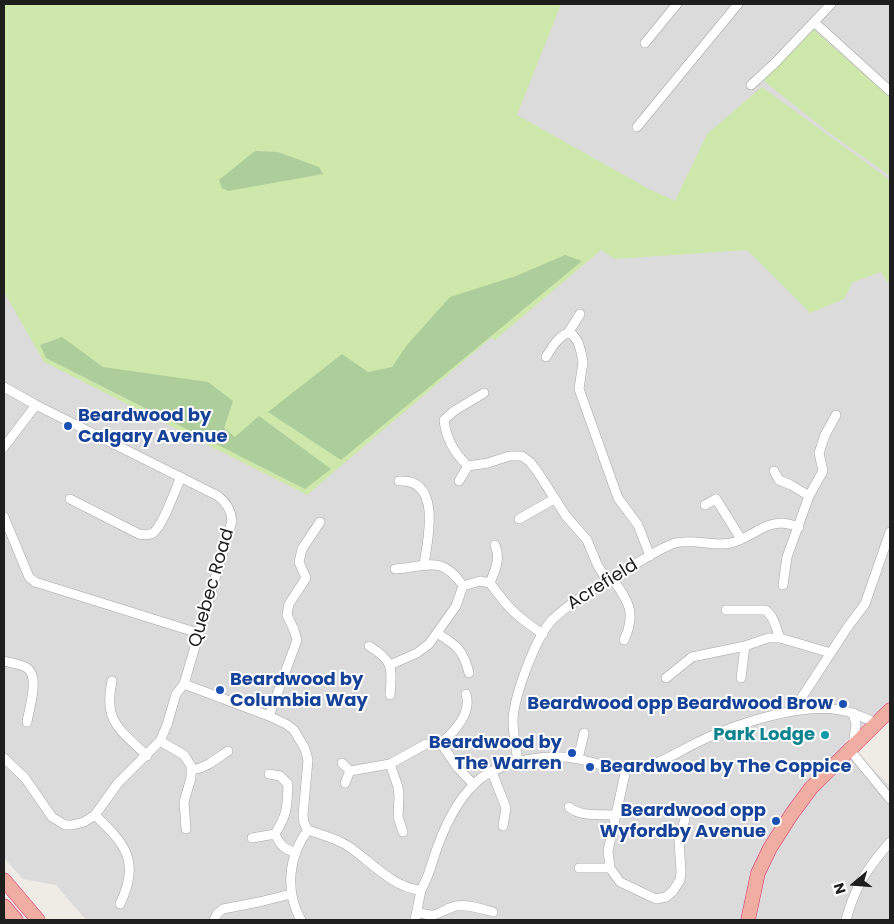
<!DOCTYPE html>
<style>
body{margin:0}
#map{position:relative;width:894px;height:924px;overflow:hidden;background:#efebe5;font-family:Poppins,sans-serif}
canvas{display:block}
.frame{position:absolute;inset:0;border:5px solid #1e1e1e;pointer-events:none}
.north{position:absolute;left:829px;top:859px;width:50px;height:50px;-webkit-text-stroke:4px #fff;paint-order:stroke;rotate:252deg;font-size:14px;font-weight:700;line-height:20px;text-align:center;color:#1e1e1e}
.north::after{content:'';display:block;margin:auto;width:18px;height:22px;background:#1e1e1e;clip-path:polygon(50% 0,100% 100%,50% 72%,0 100%)}
</style>
<div id="map">
<canvas width="894" height="924"></canvas>
<div class="frame"></div>
<div class="north">N</div>
</div>
<script>
const g = document.querySelector('canvas').getContext('2d');
g.lineJoin = 'round';
function paint(path, color) { g.fillStyle = color; g.fill(path, 'evenodd'); }
function stroke(path, color, width, dash) { g.strokeStyle = color; g.lineWidth = width; g.lineCap = dash ? 'butt' : 'round'; g.setLineDash(dash || []); g.stroke(path); }
function label(font, color, halo, rows, align = 'center') {
  g.font = font + ' Poppins,sans-serif'; g.lineWidth = 4; g.setLineDash([]); g.textBaseline = 'middle'; g.strokeStyle = halo; g.fillStyle = color; for (const [text, x, y, turn = 0] of rows) {
    g.save(); g.translate(x, y); g.rotate((+turn || 0) * Math.PI / 180); g.textAlign = isNaN(turn) ? turn : align; if (halo) g.strokeText(text, 0, 0); g.fillText(text, 0, 0); g.restore();
  }
}
paint(new Path2D(`
 M 4,4 L 890,4 L 890,702 L 845,742 L 890,786 L 890,920 L 86,920 L 56,885 L 23,879 L 4,858 Z`), '#dcdbdb');
paint(new Path2D(`
 M 4,4 L 561,4 L 517,115 L 649,189 L 675,201 L 707,134 L 762,87 L 890,180 L 890,283 L 887,282 L 881,272 L 853,282 L 844,299 L 810,313 L 747,250 L 615,259 L 601,250 L 495,340 L 491,338 L 307,495 L 44,362 L 4,292 Z
 M 813,29 L 890,97 L 890,176 L 828,132 L 764,81 Z`), '#cee8ac');
paint(new Path2D(`
 M 255,151 L 278,152 L 319,167 L 323,174 L 228,191 L 222,188 L 219,180 Z
 M 565,255 L 582,261 L 341,460 L 268,412 L 342,354 L 368,372 L 392,367 L 407,345 L 450,297 L 516,276 Z
 M 62,337 L 103,367 L 208,382 L 233,401 L 224,428 L 235,437 L 259,416 L 331,469 L 305,489 L 46,358 L 40,345 Z`), '#adcd9a');
const minor = new Path2D(`
 M 814,22 L 890,91
 M 645,43 L 677,4
 M 751,85 L 775,63 L 831,4
 M 637,127 L 738,4
 M 568,333 L 580,314
 M 546,357 C 552,347 558,337 568,333 L 573,335 L 578,342 L 581,352 L 583,362 L 579,389 L 618,498 L 638,525 L 650,556
 M 4,387 L 36,405 L 218,496 C 227,503 231,510 232,521 L 184,684 L 176,694 L 167,725 L 160,741 L 118,783 L 95,815 L 84,822 L 72,825 L 65,825 L 52,817 L 25,778 L 4,758
 M 484,393 L 454,411 L 444,420 C 446,439 454,453 468,466 L 488,463 L 509,456 L 522,456 L 530,462 L 537,471 L 566,516 L 587,540 L 597,564 L 607,581
 M 4,447 L 36,405
 M 774,471 L 779,480 L 791,485 L 809,496
 M 399,481 C 442,478 428,540 424,564
 M 459,481 L 468,466
 M 70,499 L 139,534 C 144,535 150,536 154,532 C 164,523 175,490 181,477
 M 705,505 L 716,499 L 741,539
 M 4,517 L 29,577 L 35,582 L 198,633
 M 519,519 L 554,499
 M 395,569 C 427,567 442,554 463,586
 M 612,578 C 628,601 637,612 624,640
 M 490,583 C 495,570 501,559 495,545
 M 783,585 L 787,557 L 809,496 L 823,471 L 819,453 L 825,435 L 836,415
 M 726,610 L 765,610 C 774,615 776,629 780,638
 M 437,633 C 456,645 463,649 469,673
 M 369,646 C 394,661 392,668 390,695
 M 4,661 C 11,663 21,664 27,668 C 40,676 29,709 27,722
 M 390,665 L 417,653 L 429,644 L 456,606 L 463,586 L 480,581 L 490,583 C 508,608 517,617 543,634
 M 666,678 L 692,657 L 745,646 L 768,638 L 780,638 L 831,653
 M 741,678 L 745,646
 M 112,681 C 103,722 120,729 147,756
 M 184,684 L 269,716 L 286,724 L 294,730 L 305,749 L 308,760 L 303,815 L 304,823 L 308,830 C 322,835 335,838 348,846 C 369,860 394,889 421,890 C 429,877 432,862 437,848 C 446,823 460,795 481,778 C 506,760 549,753 579,759 C 595,763 612,769 628,768 C 657,768 673,754 698,742 C 735,724 799,703 840,710 C 853,712 864,718 876,723
 M 800,710 L 802,697 L 847,628 L 865,604 L 890,532
 M 853,713 L 856,724 L 853,746
 M 269,716 L 297,640 L 294,630 L 287,615 L 289,604 L 306,578 L 299,562 L 302,549 L 320,522
 M 160,741 L 184,755 L 191,766 L 191,778 L 184,802 L 186,829
 M 441,743 C 454,732 472,713 466,694
 M 850,750 L 890,799
 M 578,759 L 584,733
 M 518,762 C 516,748 513,734 513,720 C 514,696 536,636 553,619 C 572,601 596,588 619,574 C 637,564 655,550 675,543 C 694,538 712,547 731,543 C 749,539 762,524 780,523 C 786,523 793,525 799,527
 M 342,763 L 350,771 L 345,783
 M 626,769 L 608,851 L 610,868 L 620,882 L 656,899 L 666,897 L 673,891 L 680,880 L 681,872 L 679,840 L 685,819
 M 192,770 C 206,768 216,759 228,751
 M 350,771 L 390,764
 M 492,772 L 506,808 L 503,826
 M 269,774 L 280,776 L 288,784 C 287,807 288,813 275,834 C 280,845 284,849 296,853
 M 569,807 C 579,817 602,814 615,815
 M 95,815 C 125,844 141,861 120,904
 M 403,832 L 398,817 L 399,797 L 398,787 L 390,764 L 426,744 L 441,743 L 457,767 L 474,785
 M 252,838 L 275,834
 M 579,868 L 610,868
 M 418,912 C 440,920 438,910 456,906 C 468,904 482,909 493,912
 M 214,920 L 217,914 L 223,909 L 259,902 L 291,894
 M 301,920 C 285,892 288,856 308,830
 M 415,920 L 421,890
 M 846,920 C 855,886 867,869 890,842`);
const trunk = new Path2D(`
 M 4,880 L 38,920
 M 4,906 L 16,920
 M 748,920 L 758,873 L 770,848 L 791,815 L 811,788 L 890,710`);
stroke(minor, '#a5a5a5', 10);
stroke(trunk, '#d72870', 15);
stroke(minor, '#fff', 9);
stroke(trunk, '#f0ada2', 14);
for (const [x, y, r, color] of [
 [68,426,5,"#1a4fb4"],
 [220,690,5,"#1a4fb4"],
 [843,704,5,"#1a4fb4"],
 [825,735,5,"#0f9aa8"],
 [572,753,5,"#1a4fb4"],
 [590,767,5,"#1a4fb4"],
 [776,821,5,"#1a4fb4"]
]) { const dot = new Path2D(); dot.arc(x, y, r, 0, 2 * Math.PI); g.fillStyle = color; g.fill(dot); stroke(dot, '#fff', 2); }
label('bold 18px', '#164399', '#fff', [
 ["Beardwood by",78,416],
 ["Calgary Avenue",78,437],
 ["Beardwood by",230,680],
 ["Columbia Way",230,701],
 ["Beardwood opp Beardwood Brow",833,704,"right"],
 ["Beardwood by",562,743,"right"],
 ["The Warren",562,764,"right"],
 ["Beardwood by The Coppice",600,767],
 ["Beardwood opp",766,811,"right"],
 ["Wyfordby Avenue",766,832,"right"]
], 'left');
label('18px', '#1e1e1e', '#fff', [
 ["Acrefield",603,585,-32],
 ["Quebec Road",212,588,-74]
]);
label('bold 18px', '#0d838f', '#fff', [
 ["Park Lodge",815,735]
], 'right');
</script>
